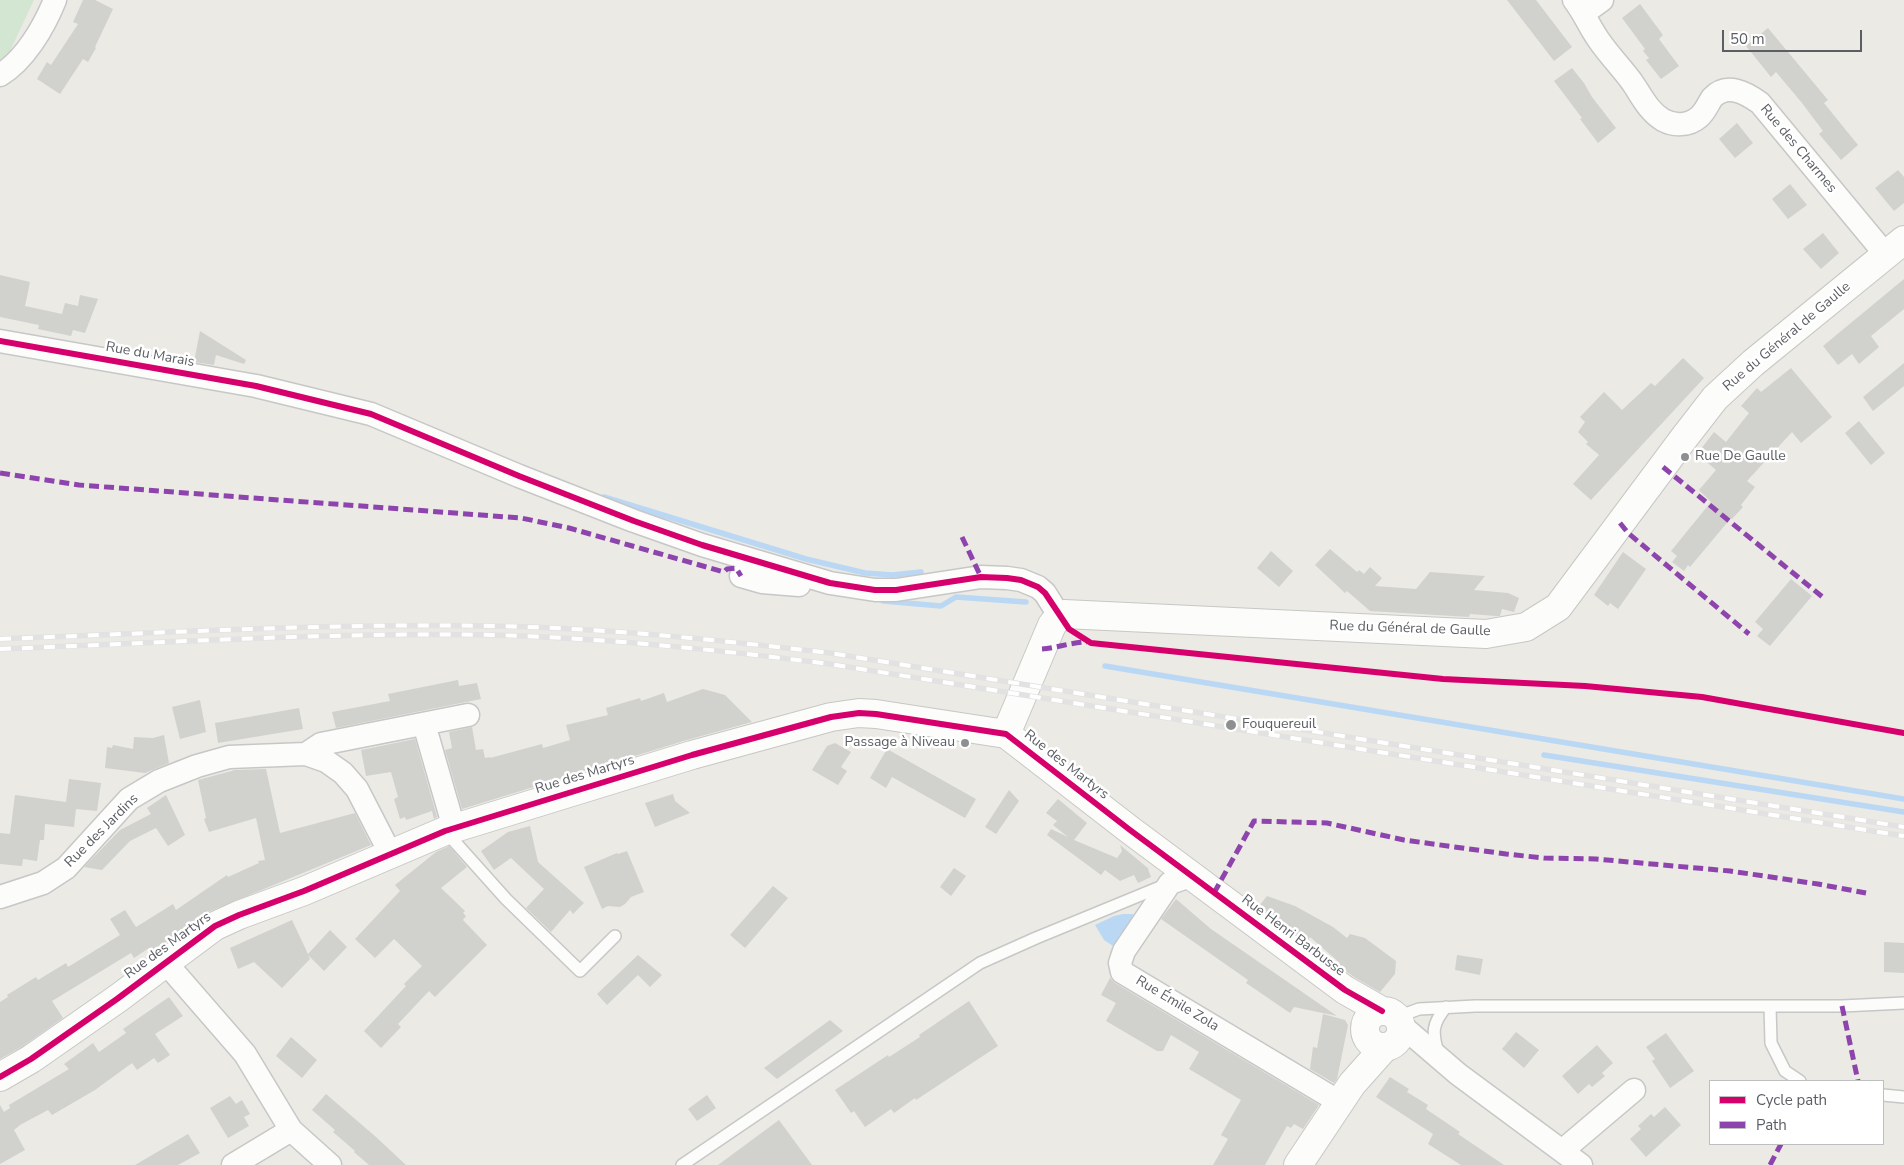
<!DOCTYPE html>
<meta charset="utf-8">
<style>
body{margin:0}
#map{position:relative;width:1904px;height:1165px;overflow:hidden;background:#ebeae5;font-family:"Nunito Sans",sans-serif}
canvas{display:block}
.legend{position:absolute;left:1709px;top:1080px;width:175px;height:65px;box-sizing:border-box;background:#fff;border:1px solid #bdbfc1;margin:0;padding:6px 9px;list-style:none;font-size:15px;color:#5b5e63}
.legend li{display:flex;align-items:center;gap:10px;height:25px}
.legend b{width:25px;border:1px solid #bdbfc1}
.scale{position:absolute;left:1722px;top:30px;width:140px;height:22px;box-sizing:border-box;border:2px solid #5b5e63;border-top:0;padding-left:6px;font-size:15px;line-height:18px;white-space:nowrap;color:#5b5e63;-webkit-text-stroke:4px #fff;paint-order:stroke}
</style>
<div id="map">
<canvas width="1904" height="1165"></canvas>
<ul class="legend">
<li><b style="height:6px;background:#d6006c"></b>Cycle path</li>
<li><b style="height:6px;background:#8e44ad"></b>Path</li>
</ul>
<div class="scale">50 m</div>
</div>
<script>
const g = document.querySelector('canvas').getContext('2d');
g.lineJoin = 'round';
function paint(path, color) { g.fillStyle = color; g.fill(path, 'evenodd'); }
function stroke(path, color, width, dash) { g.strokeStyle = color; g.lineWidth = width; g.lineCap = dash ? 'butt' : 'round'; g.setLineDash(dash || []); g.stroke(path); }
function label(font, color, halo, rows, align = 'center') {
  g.font = font + ' "Nunito Sans",sans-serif'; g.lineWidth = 5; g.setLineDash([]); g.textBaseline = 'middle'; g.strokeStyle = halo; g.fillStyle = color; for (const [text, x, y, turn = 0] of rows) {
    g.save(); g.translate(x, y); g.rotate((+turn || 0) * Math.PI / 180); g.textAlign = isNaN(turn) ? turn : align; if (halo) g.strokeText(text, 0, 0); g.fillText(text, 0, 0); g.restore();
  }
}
paint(new Path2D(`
 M 0,0 L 34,0 L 10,51 L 0,60 Z`), '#d3e6d2');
paint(new Path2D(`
 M 1123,914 L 1133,914 C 1131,925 1123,942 1113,946 L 1104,940 L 1095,925 L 1114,916 Z`), '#bad8f4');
stroke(new Path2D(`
 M 604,497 L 806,559 L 865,573 L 892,575 L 921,572
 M 883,601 L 941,606 L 956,597 L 1026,602
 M 1105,666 L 1904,799
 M 1544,755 L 1904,812`), '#bad8f4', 5.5);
paint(new Path2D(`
 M 83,0 L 95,0 L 113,9 L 95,47 L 96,48 L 88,62 L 83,59 L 60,94 L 37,79 L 47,62 L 51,65 L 78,24 L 73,22 Z
 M 1507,0 L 1536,0 L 1572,47 L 1554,61 Z
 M 1640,4 L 1663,35 L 1659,39 L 1679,66 L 1661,79 L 1646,60 L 1649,58 L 1643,51 L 1645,49 L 1622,18 Z
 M 1768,28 L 1828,100 L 1824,103 L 1858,145 L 1841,160 L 1819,134 L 1823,131 L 1802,103 L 1776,72 L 1771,77 L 1746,46 Z
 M 1572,68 L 1584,83 L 1592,97 L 1616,128 L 1598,143 L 1580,119 L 1582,118 L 1554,81 Z
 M 1737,123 L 1753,143 L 1735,158 L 1719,139 Z
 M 1898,170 L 1904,177 L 1904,203 L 1894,211 L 1875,188 Z
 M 1790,184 L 1807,205 L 1788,219 L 1772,199 Z
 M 1823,233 L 1839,253 L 1821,269 L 1803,249 Z
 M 0,275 L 30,282 L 25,306 L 62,314 L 65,303 L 78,306 L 80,295 L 98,299 L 85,333 L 73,330 L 71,336 L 38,329 L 39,325 L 0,317 Z
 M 1904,279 L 1904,309 L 1871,336 L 1879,347 L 1859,364 L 1852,354 L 1838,365 L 1823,346 Z
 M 200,331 L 246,360 L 244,364 L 216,355 L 214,365 L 194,362 Z
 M 1683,358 L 1704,378 L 1591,500 L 1573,484 L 1599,455 L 1586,444 L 1588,442 L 1578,432 L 1585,422 L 1580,417 L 1604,392 L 1622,410 L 1651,383 L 1655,386 Z
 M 1904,363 L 1904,386 L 1873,411 L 1863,397 Z
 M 1791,368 L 1832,417 L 1801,443 L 1792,432 L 1747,481 L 1755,487 L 1741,505 L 1743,507 L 1732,519 L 1731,518 L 1690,567 L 1688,565 L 1684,571 L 1672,562 L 1677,556 L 1671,551 L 1711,502 L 1699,490 L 1716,470 L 1697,454 L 1714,432 L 1726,442 L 1749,413 L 1741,406 L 1757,388 L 1761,392 Z
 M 1859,421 L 1885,453 L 1871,465 L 1845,433 Z
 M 1330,549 L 1357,572 L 1359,570 L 1364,574 L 1370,567 L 1382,578 L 1375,586 L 1416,589 L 1430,572 L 1485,576 L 1474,590 L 1508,593 L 1519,598 L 1514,612 L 1502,609 L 1500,616 L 1496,616 L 1470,614 L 1469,617 L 1370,611 L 1347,591 L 1345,593 L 1315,565 Z
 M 1271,551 L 1293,571 L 1279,587 L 1257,568 Z
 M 1623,552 L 1646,569 L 1618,609 L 1610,603 L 1608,606 L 1594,595 Z
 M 1791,579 L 1812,596 L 1770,646 L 1757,636 L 1763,629 L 1755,622 Z
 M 458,680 L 459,686 L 477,683 L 481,699 L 336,728 L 332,712 L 390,701 L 388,694 Z
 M 703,689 L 725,695 L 752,722 L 687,740 L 462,809 L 445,750 L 452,748 L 449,732 L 472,727 L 476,750 L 483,749 L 485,758 L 490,757 L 490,758 L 542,744 L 543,748 L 570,740 L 566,725 L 608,715 L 606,708 L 640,698 L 641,701 L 664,693 L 667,702 Z
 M 200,700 L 206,732 L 180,739 L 172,707 Z
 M 299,708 L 303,729 L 218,743 L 215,723 Z
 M 164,735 L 169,763 L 145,773 L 105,768 L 107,747 L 112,748 L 113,745 L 133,749 L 134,737 L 153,738 Z
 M 415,739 L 437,817 L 434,819 L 432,811 L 406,820 L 405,817 L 400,819 L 394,799 L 398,797 L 391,772 L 366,776 L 361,750 Z
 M 835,743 L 851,752 L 841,767 L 847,771 L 838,785 L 812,770 L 827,746 Z
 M 887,749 L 976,799 L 965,818 L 892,777 L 886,788 L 870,778 Z
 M 266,769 L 280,833 L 355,813 L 371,845 L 208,912 L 152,953 L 149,948 L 134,958 L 131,953 L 52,1001 L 63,1018 L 23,1046 L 0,1059 L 0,1002 L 8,997 L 7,995 L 36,977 L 38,980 L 66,963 L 68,967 L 120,935 L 110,919 L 125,910 L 136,927 L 173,904 L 176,910 L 227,875 L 228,877 L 259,863 L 258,861 L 265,860 L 256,818 L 209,832 L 204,819 L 206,818 L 198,780 L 235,770 Z
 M 69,779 L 101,783 L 97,811 L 76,809 L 74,827 L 45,824 L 44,840 L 40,840 L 37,861 L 23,859 L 22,866 L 0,864 L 0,833 L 10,834 L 15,795 L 66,802 Z
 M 1009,790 L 1019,801 L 996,834 L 985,827 Z
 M 673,794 L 675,801 L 690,813 L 655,827 L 645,803 Z
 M 166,795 L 185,835 L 168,846 L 156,828 L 130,841 L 102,870 L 84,867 L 120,830 L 151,814 L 147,808 Z
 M 1058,799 L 1087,823 L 1074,840 L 1117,858 L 1122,851 L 1120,845 L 1149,869 L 1148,869 L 1151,877 L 1138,883 L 1134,875 L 1120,881 L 1105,870 L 1101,875 L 1047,835 L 1051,829 L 1068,837 L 1053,825 L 1057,821 L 1046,813 Z
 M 530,826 L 538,862 L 584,903 L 573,914 L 570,910 L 551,932 L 526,908 L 544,889 L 511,858 L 494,870 L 481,851 L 508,832 Z
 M 449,846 L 467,867 L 441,888 L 465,911 L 463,913 L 466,916 L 463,920 L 487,945 L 435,997 L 429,991 L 398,1024 L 401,1027 L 381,1048 L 364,1031 L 406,986 L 404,984 L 422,966 L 394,939 L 375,958 L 355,939 L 400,891 L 395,885 L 436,852 Z
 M 627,851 L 644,892 L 631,897 L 625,904 L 620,907 L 608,906 L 602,909 L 584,867 L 617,853 L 618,854 Z
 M 954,868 L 966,876 L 951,896 L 940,887 Z
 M 773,886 L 788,898 L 745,948 L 730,935 Z
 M 1267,896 L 1295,906 L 1333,927 L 1347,938 L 1350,934 L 1365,938 L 1396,961 L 1395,974 L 1380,992 L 1354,977 L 1338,965 L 1340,963 L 1310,937 L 1306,942 L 1259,906 Z
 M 1176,899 L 1211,929 L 1337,1016 L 1294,1007 L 1290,1013 L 1246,983 L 1248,980 L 1161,919 Z
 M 292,920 L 308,954 L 330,930 L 347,947 L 324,971 L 308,955 L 310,959 L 282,988 L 254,962 L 238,969 L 230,948 Z
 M 1884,942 L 1904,943 L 1904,973 L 1884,972 Z
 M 638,955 L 662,975 L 650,987 L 638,975 L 607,1005 L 597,994 Z
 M 1457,955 L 1483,959 L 1480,975 L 1455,970 Z
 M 1110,978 L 1115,983 L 1319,1105 L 1303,1129 L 1294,1124 L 1291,1128 L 1287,1126 L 1265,1165 L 1213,1165 L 1228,1139 L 1221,1135 L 1241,1100 L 1189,1069 L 1199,1052 L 1171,1035 L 1163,1051 L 1157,1051 L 1106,1021 L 1116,1003 L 1101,995 Z
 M 169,997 L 183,1016 L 155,1034 L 170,1055 L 158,1063 L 154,1058 L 137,1070 L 132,1063 L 95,1090 L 52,1115 L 48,1110 L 20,1125 L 14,1130 L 25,1150 L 0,1164 L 0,1105 L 4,1112 L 10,1108 L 9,1105 L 69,1069 L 64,1064 L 93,1043 L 99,1052 L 126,1033 L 123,1029 Z
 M 969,1001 L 998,1046 L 916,1100 L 915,1098 L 894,1113 L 891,1109 L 865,1127 L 854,1111 L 851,1113 L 835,1090 L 888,1055 L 889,1057 L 920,1037 L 919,1035 Z
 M 1323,1014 L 1345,1020 L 1348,1025 L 1337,1079 L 1334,1083 L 1310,1069 L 1313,1047 L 1317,1048 Z
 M 830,1020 L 843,1031 L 777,1079 L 764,1068 Z
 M 1516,1032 L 1539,1050 L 1524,1068 L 1502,1049 Z
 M 1666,1033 L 1694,1071 L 1670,1088 L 1652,1061 L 1655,1059 L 1646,1047 Z
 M 291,1037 L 317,1060 L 302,1078 L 276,1056 Z
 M 1597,1045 L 1613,1063 L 1602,1073 L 1605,1076 L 1592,1087 L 1589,1084 L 1578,1094 L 1562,1076 Z
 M 1390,1077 L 1409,1089 L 1407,1092 L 1428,1105 L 1426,1109 L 1460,1132 L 1458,1134 L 1504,1165 L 1461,1165 L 1428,1144 L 1433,1134 L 1376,1097 Z
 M 326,1094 L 376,1137 L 406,1165 L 369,1165 L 354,1152 L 355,1151 L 333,1132 L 335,1130 L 312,1110 Z
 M 707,1095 L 716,1108 L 697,1121 L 688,1109 Z
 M 230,1096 L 236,1104 L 242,1100 L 250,1114 L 244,1117 L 249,1126 L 228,1138 L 210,1108 Z
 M 1665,1107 L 1681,1125 L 1646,1157 L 1630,1139 L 1641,1129 L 1638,1126 L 1651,1114 L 1654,1117 Z
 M 779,1120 L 812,1165 L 718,1165 Z
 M 188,1134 L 200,1153 L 178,1165 L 135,1165 Z`), '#d1d1ce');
const lane = new Path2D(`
 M 446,832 L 506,899 L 580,971 L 615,936
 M 1770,1006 L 1771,1043 L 1785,1071 L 1800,1081
 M 1397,1017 L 1419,1009 L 1475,1006 L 1842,1006 L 1904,1003
 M 1438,1053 C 1432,1032 1432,1024 1446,1007
 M 1883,1095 L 1904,1097
 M 682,1165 L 980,963 L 1036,938 L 1165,885`);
const street = new Path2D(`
 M 1574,0 C 1584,13 1589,26 1598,39 C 1608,54 1621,67 1632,82 C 1641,95 1648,111 1663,120 C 1674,126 1689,126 1699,117 C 1705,112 1708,104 1712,98 C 1727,82 1746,93 1760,103 L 1886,255
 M 1584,13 L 1602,0
 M 0,75 C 25,60 44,27 55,0
 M 0,341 L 256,386 L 371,414 L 519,476 L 634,521 L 702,545 L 830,583 L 875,590 L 896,590 L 981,577 L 1007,578 L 1021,580 L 1038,587 L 1045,593 L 1060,617
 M 741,576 L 762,582 L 799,585
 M 424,724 L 454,828
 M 306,754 L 321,744 L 468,715
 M 1193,875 L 1170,883 L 1124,951 L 1120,963 L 1122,972 L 1341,1103
 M 0,897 L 43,883 L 66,868 L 129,799 L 159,781 L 197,766 L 229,757 L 306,754 L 326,761 L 343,773 L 357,789 L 390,853
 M 166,963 L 245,1054 L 291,1130 L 330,1165
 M 1402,1026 L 1458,1074 L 1581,1165
 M 1562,1151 L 1634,1090
 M 233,1165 L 291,1130`);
const secondary = new Path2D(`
 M 1006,734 L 1052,625 L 1056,620 L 1064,614 L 1486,634 L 1526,627 L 1558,607 L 1684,438 L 1715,398 L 1753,363 L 1904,240
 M1365 1029a18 18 0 1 1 36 0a18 18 0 1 1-36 0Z
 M 0,1077 L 31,1059 L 117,999 L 215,926 L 239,915 L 304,891 L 445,831 L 692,755 L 831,717 L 859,713 L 876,714 L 1006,734 L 1130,830 L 1345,990 L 1382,1011
 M 1298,1165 L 1352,1084 L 1385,1047`);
stroke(lane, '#c7c7c7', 14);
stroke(street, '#c7c7c7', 25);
stroke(secondary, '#c7c7c5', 30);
stroke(lane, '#fcfcfb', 11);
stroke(street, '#fcfcfb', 22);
stroke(secondary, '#fcfcfb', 28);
const rail = new Path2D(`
 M 0,639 C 164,633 329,623 493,626 C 606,628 718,640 830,653 L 1904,827
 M 0,649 C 164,643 329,632 493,635 C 606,638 718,650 830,664 L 1904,836`);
stroke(rail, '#e2e2e2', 5.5);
stroke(rail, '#fff', 4, [11]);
stroke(new Path2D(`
 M 1663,467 L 1825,599
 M 0,473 L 79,485 L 521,518 L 569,528 L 724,572 L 727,569 L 736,568 L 741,576
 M 1620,523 L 1628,533 L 1749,634
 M 962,537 L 981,577
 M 1042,649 C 1057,648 1072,642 1087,642
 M 1214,893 L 1254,821 L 1327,823 L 1404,840 L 1506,854 L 1544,858 L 1596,859 L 1730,871 L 1818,884 L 1866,893
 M 1842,1006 L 1858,1081
 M 1770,1165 L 1781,1144`), '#8e44ad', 5, [10, 5]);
stroke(new Path2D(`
 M 0,341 L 256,386 L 371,414 L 519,476 L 634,521 L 702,545 L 830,583 L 875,590 L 896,590 L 981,577 L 1007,578 L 1021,580 L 1038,587 L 1045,593 L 1069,629 L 1091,643 L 1443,679 L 1585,686 L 1702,697 L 1904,733
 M 0,1077 L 31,1059 L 117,999 L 215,926 L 239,915 L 304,891 L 445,831 L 692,755 L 831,717 L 859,713 L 876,714 L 1006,734 L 1130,830 L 1345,990 L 1382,1011`), '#d6006c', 6);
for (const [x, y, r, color] of [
 [1685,457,5,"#8d8f90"],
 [1231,725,6,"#8d8f90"],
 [965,743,5,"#8d8f90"]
]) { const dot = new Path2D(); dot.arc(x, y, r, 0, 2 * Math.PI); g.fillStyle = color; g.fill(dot); stroke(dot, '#fff', 2); }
label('14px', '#5b5e63', '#fff', [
 ["Rue des Charmes",1798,149,50],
 ["Rue du Général de Gaulle",1787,337,-40],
 ["Rue du Marais",150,355,10],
 ["Rue du Général de Gaulle",1410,629,2],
 ["Rue des Martyrs",1066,765,38],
 ["Rue des Martyrs",585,775,-17],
 ["Rue des Jardins",102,831,-45],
 ["Rue Henri Barbusse",1293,936,37],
 ["Rue des Martyrs",168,946,-36],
 ["Rue Émile Zola",1177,1004,31]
]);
label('14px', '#5b5e63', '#fff', [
 ["Rue De Gaulle",1695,457],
 ["Fouquereuil",1242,725],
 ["Passage à Niveau",955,743,"right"]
], 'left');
</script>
